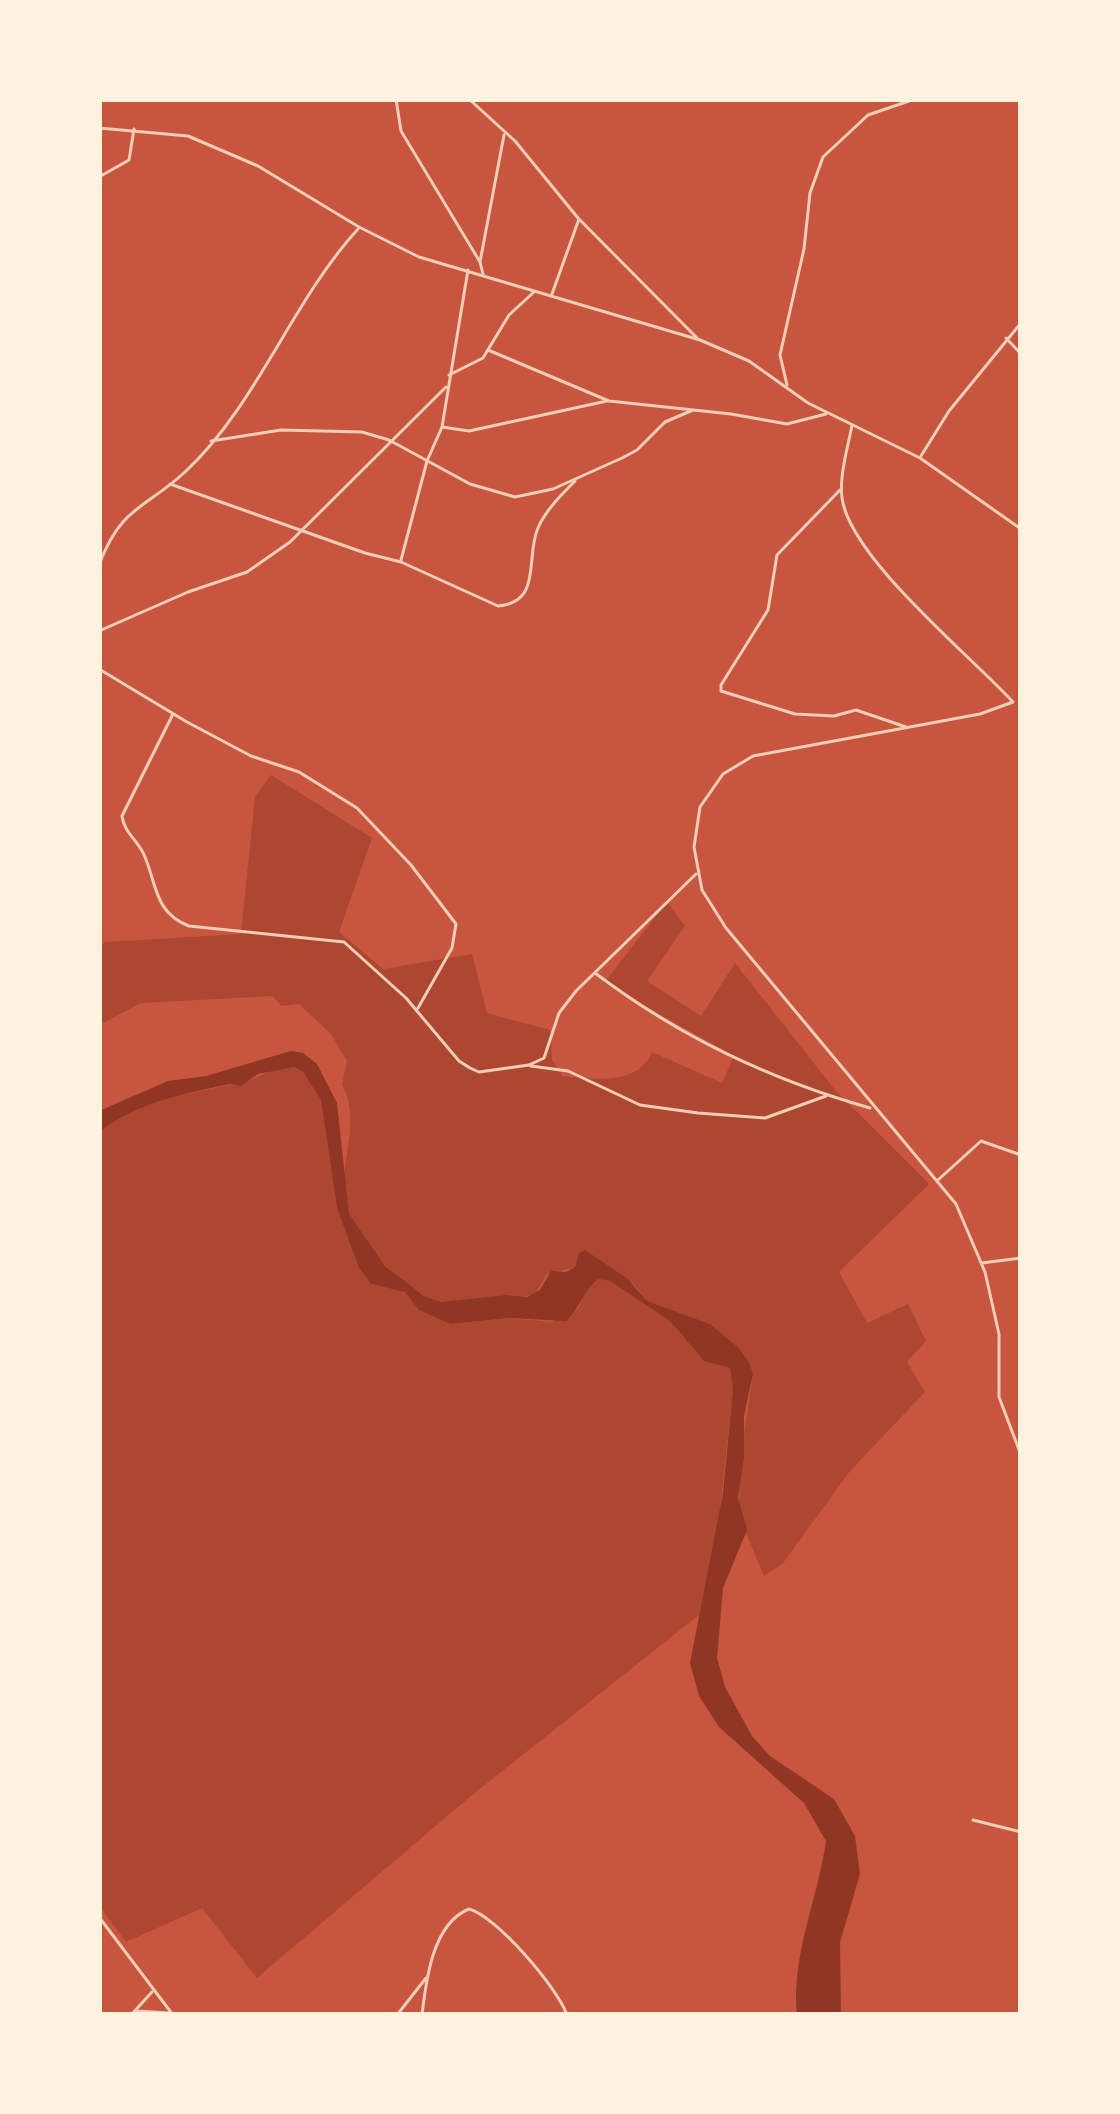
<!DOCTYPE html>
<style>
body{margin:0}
#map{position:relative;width:1120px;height:2114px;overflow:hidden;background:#c8553d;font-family:Helvetica,sans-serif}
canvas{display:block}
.frame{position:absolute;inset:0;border:102px solid #fff3e0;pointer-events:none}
</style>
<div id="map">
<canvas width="1120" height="2114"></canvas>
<div class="frame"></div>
</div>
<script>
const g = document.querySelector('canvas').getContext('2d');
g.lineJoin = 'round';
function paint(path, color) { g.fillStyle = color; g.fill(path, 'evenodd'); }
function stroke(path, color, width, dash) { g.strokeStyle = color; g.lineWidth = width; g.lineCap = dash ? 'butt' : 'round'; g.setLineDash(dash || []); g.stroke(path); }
paint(new Path2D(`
 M 271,775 L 372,838 L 339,932 L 383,969 L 472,954 L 487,1013 L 550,1030 L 552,1060 L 563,1076 C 592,1079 639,1086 652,1052 L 722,1083 L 734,1056 L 604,983 L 667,902 L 685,926 L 647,981 L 701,1016 L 735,963 L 835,1090 L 929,1184 L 839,1272 L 867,1323 L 908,1304 L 926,1341 L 907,1362 L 925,1392 L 850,1471 L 783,1563 L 764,1576 C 757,1559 749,1541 743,1524 C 732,1497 749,1406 753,1374 L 738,1347 L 710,1324 L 647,1301 L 634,1284 L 585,1250 L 579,1253 L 575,1267 L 546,1275 L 536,1293 C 523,1299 513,1294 499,1296 C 480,1298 462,1305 443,1302 C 410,1298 361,1244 349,1214 C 332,1171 365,1126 342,1085 L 347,1061 L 331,1034 L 299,1004 L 281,1006 L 273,996 L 141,1003 L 99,1025 L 99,948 L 105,942 L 241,934 L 255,797 Z
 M 294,1067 L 303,1072 L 321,1100 L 337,1208 L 359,1268 L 371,1284 L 405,1292 L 420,1310 L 450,1324 L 509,1318 L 552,1322 L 578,1309 L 588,1287 L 598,1279 L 610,1281 L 670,1321 L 704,1360 L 730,1368 L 733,1390 L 717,1538 L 699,1615 L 472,1795 L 257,1978 L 202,1908 L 126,1942 L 99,1905 L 99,1132 L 119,1116 L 162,1099 L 249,1081 L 276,1068 Z`), '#ae4732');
paint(new Path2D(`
 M 291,1051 L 303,1053 L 317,1064 L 337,1103 L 349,1214 L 385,1266 L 424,1296 L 441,1302 L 506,1295 L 527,1297 L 540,1290 L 551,1271 L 566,1272 L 575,1267 L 579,1253 L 585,1250 L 628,1279 L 647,1301 L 710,1324 L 738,1347 L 749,1362 L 753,1374 L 744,1416 L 744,1458 L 738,1497 L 747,1530 L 723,1588 L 717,1658 L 725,1687 L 752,1736 L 770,1756 L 834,1799 L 855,1836 L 860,1874 L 840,1942 L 841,2015 L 797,2015 C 791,1955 818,1899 826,1841 L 804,1803 L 719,1727 L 699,1696 L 690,1663 L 723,1493 L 733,1390 L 730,1368 L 704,1361 L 670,1321 L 610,1281 L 598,1279 C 583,1291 580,1308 566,1321 L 509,1318 L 450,1324 L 419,1310 L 405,1292 L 371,1284 L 359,1268 L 337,1208 L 321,1100 L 303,1072 L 294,1067 L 258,1074 L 241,1086 L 230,1084 C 183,1094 138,1102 99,1132 L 99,1111 L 168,1081 L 206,1076 Z`), '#8f3625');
stroke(new Path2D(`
 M 396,99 L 401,131 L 480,262
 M 469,99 L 515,141 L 578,218
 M 99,177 L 129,160 L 134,129
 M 483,274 L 480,262 L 504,135
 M 552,294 L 579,219 L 698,339
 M 1006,338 L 1021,354
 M 488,350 L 609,401 L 731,414 L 787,424 L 826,414
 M 449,375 L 483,358 L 509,315 L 534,292
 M 787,385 L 780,355 L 804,249 L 810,193 L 823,157 L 868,115 L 915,99
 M 852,425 C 848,447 839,476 842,498 C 850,558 972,657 1013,702 L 980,714 L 753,756 L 723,774 L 700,807 L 694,847 L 702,890 L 726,928 L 956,1204 L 985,1272 L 999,1334 L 999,1397 L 1021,1455
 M 442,427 L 469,431 L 607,401
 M 211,441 L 281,430 L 362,432 L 389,440 L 470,484 L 515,497 L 553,489 L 622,458 L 637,450 L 665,422 L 693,410
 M 921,456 L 949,411 L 1021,323
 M 170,484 L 365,553 L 401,562 L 498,606 C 543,602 525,557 538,528 C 545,511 562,494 575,481
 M 840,490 L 777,555 L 768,610 L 721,685 L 721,691 L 795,714 L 834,716 L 856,710 L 906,727
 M 401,560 L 427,461 L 442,427 L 468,270
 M 99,565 C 121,506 145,509 185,472 C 257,405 292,301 358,229
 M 99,631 L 188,592 L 247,572 L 290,542 L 446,387
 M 99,669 L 187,722 L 251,756 L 299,772 L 357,808 L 411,865 L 456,924 L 452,948 L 418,1008
 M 173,714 L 122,816 C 124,833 139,841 145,857 C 157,886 155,913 189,926 L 344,942 L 406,998 L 459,1061 L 470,1068 L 479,1072 L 529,1065 L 544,1058 L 559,1013 L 576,991 L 696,874
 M 595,973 C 680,1037 769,1079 870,1108
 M 531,1066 L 568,1071 L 640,1105 L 698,1113 L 765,1118 L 826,1096
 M 938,1180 L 981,1141 L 1021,1155
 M 982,1263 L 1021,1258
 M 973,1820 L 1021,1832
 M 99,1917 L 173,2015
 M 137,2011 L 169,2013
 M 131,2015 L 152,1992
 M 397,2015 L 426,1978
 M 422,2015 C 426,1981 432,1924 469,1909 C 496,1916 558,1988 567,2015`), '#f1ccb7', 3);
stroke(new Path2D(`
 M 99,128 L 188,136 L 258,166 L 359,227 L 419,257 L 700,340 L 749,361 L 808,403 L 920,458 L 1021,529`), '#f1ccb7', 3);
</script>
